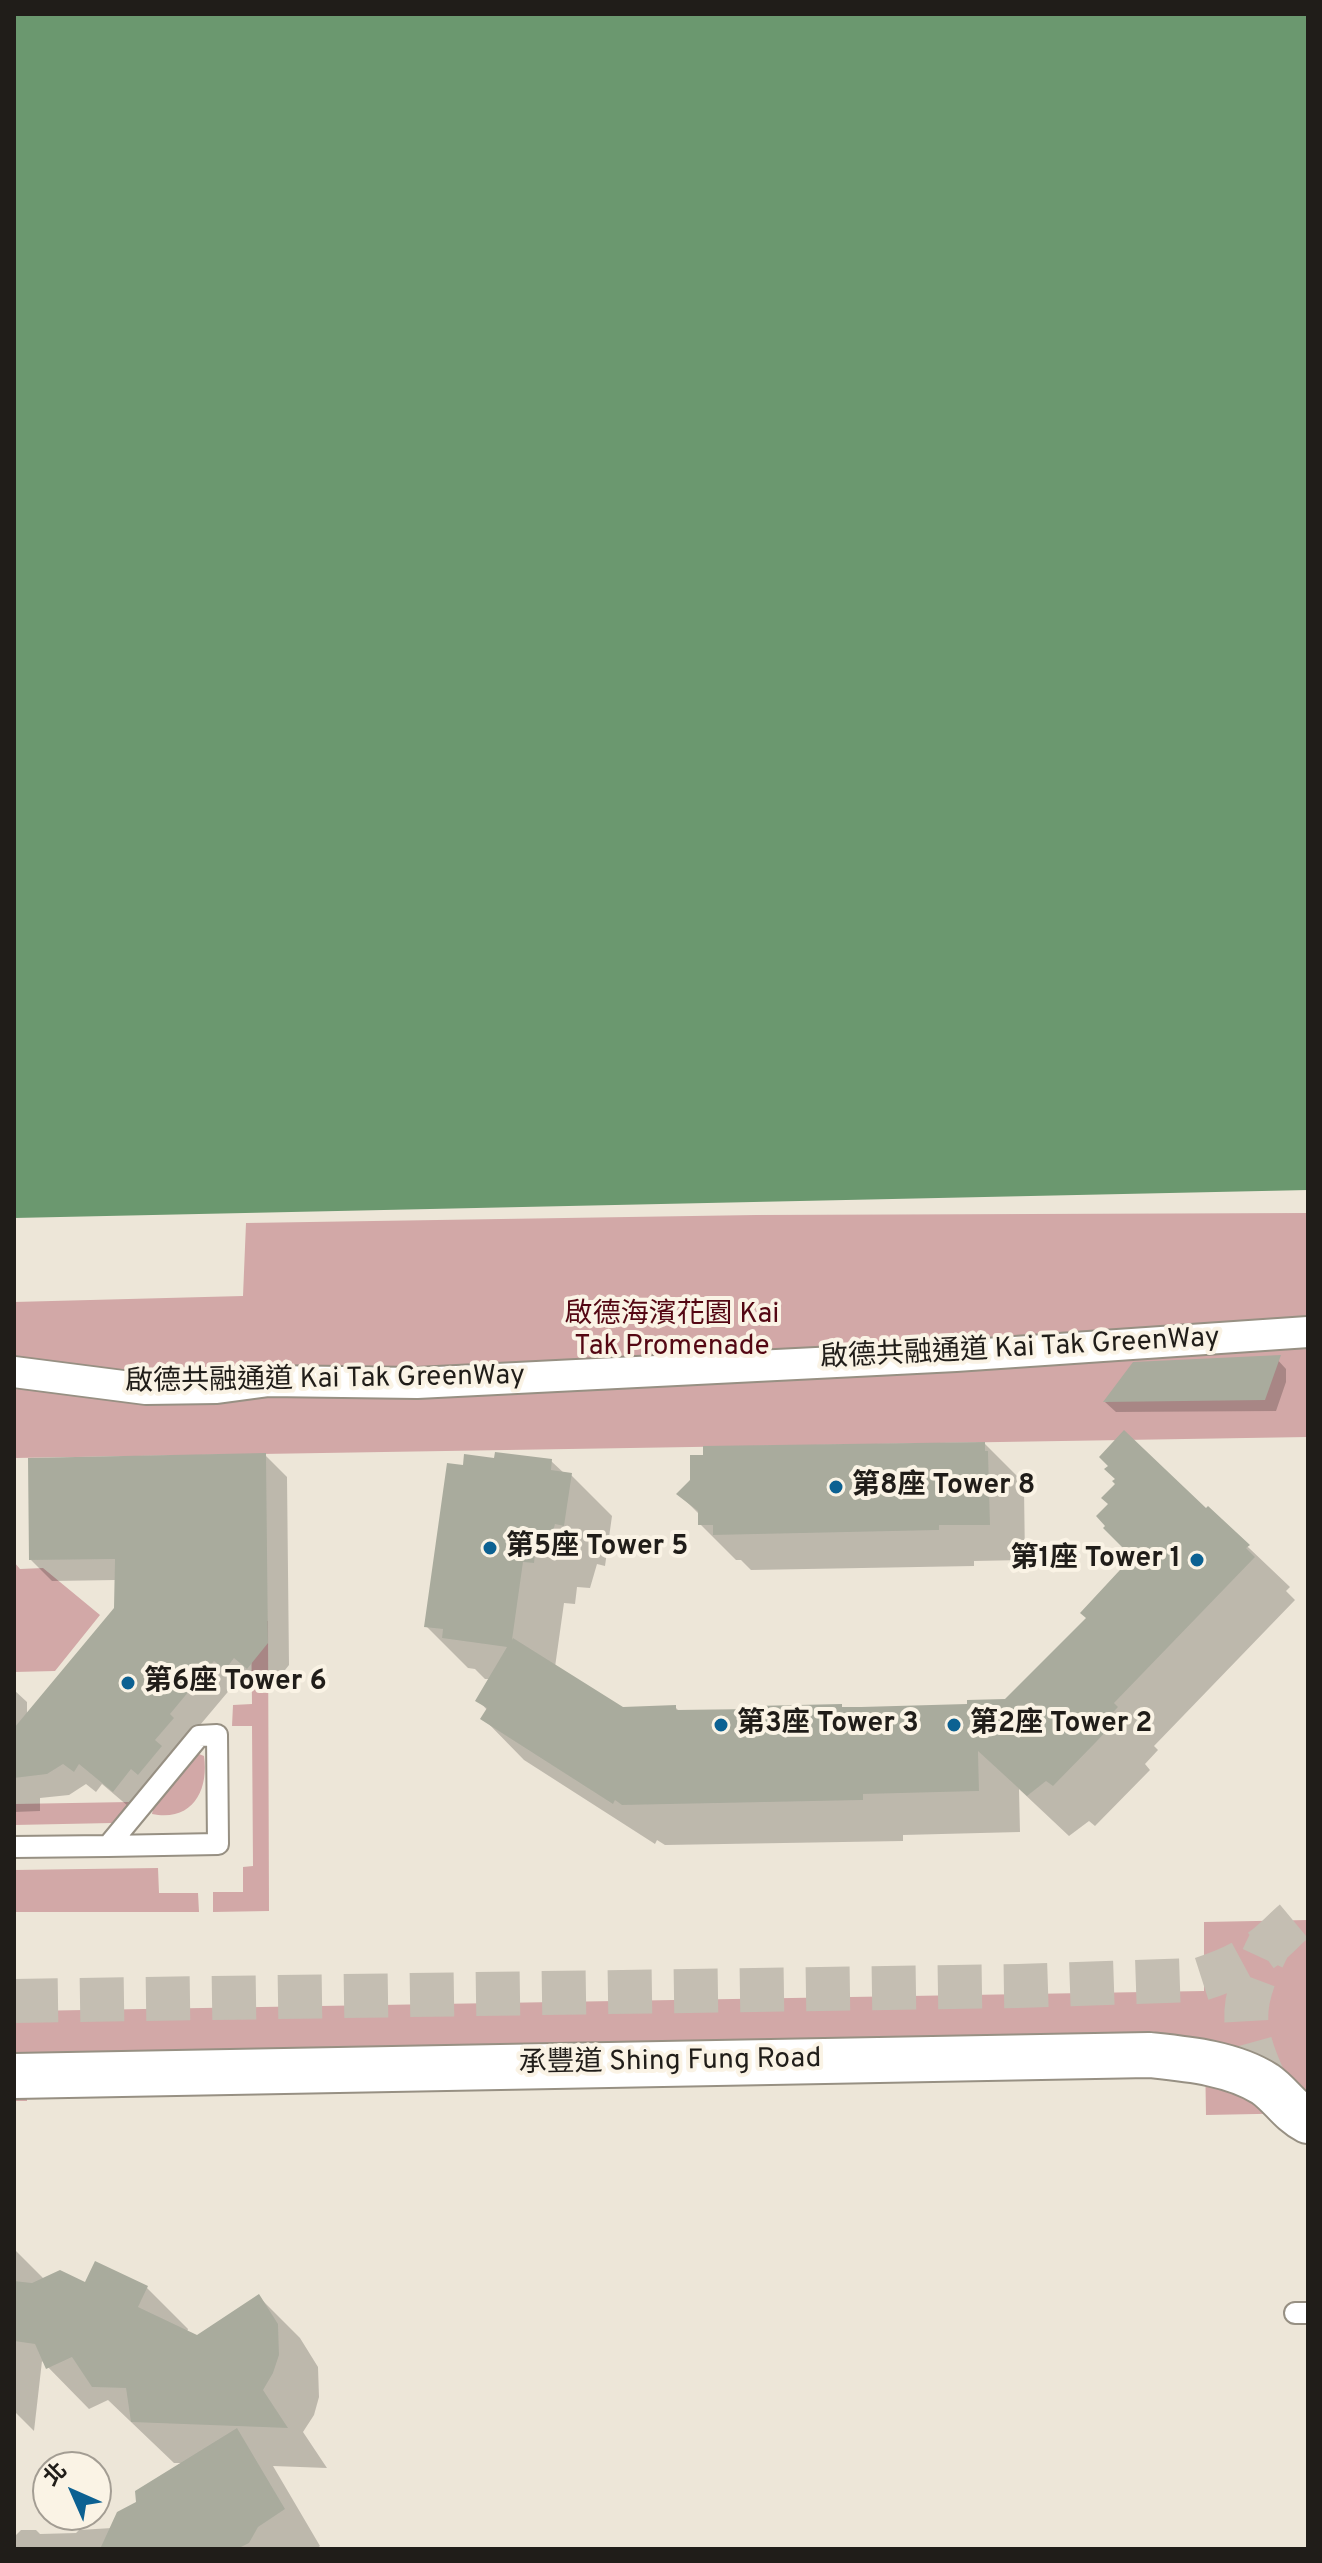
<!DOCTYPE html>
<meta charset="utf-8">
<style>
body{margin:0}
#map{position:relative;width:1322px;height:2563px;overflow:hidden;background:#ede6d8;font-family:Overpass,"Noto Sans TC",sans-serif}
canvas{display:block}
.frame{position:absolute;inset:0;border:16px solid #201d19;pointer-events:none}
.north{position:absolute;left:32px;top:2451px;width:80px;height:80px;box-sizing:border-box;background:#faf3e5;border:2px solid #a39d93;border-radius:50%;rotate:315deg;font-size:22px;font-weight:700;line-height:32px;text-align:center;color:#201d19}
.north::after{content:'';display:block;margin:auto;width:28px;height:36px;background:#0c6192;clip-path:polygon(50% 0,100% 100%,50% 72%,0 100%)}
</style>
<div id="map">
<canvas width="1322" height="2563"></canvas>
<div class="frame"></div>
<div class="north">北</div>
</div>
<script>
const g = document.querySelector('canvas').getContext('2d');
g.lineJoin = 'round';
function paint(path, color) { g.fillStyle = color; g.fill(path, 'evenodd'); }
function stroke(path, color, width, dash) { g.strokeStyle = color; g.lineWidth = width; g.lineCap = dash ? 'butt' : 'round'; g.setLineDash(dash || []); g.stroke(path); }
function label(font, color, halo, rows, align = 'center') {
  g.font = font + ' Overpass,"Noto Sans TC",sans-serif'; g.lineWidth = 8; g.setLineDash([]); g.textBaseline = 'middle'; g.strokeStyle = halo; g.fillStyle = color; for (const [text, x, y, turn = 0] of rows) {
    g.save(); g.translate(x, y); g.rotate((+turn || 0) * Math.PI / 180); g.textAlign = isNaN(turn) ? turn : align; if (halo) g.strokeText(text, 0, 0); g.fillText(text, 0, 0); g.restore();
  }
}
paint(new Path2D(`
 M 1308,1213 L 1308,1437 L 14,1458 L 14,1302 L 243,1296 L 246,1223 L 756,1215 Z
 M 14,1562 L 20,1569 L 43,1568 L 100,1615 L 55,1671 L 14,1672 Z
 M 251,1621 L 268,1621 L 269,1911 L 213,1912 L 213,1892 L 243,1892 L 243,1867 L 253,1866 L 252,1726 L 232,1726 L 233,1705 L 252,1704 Z
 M 199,1754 L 204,1756 C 209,1791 192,1822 152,1814 L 153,1809 Z
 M 130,1802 L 112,1823 L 14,1825 L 14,1804 Z
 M 158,1868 L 159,1893 L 198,1893 L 199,1912 L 14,1912 L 14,1870 Z
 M 1308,1920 L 1308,2113 L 1206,2115 L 1205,2055 L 26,2074 L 27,2101 L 14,2101 L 14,1983 L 25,1983 L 26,2011 L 1204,1991 L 1204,1922 Z`), '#d2a8a7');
paint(new Path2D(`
 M 14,14 L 1308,14 L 1308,1190 L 14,1218 Z`), '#6b986f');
paint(new Path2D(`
 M 1275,1357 L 1286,1369 L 1286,1382 L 1276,1411 L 1116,1412 L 1105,1402 Z
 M 985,1444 L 1021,1480 L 1024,1489 L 1025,1560 L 974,1561 L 974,1566 L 751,1570 L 741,1560 L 736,1560 L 700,1524 L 700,1515 L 679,1494 Z
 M 265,1455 L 287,1477 L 289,1665 L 270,1689 L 257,1678 L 247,1690 L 237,1681 L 190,1737 L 135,1812 L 102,1784 L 96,1792 L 86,1784 L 69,1795 L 40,1798 L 40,1811 L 14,1812 L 14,1690 L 27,1702 L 27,1715 L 116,1609 L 116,1580 L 52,1581 L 31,1560 Z
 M 496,1460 L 551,1461 L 565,1474 L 571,1475 L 612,1516 L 605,1566 L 597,1564 L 590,1588 L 577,1587 L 575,1604 L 564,1603 L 555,1667 L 622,1709 L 675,1707 L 680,1712 L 841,1706 L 844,1709 L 969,1706 L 1006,1701 L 1208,1509 L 1290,1587 L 1286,1591 L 1295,1600 L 1154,1746 L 1158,1750 L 1145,1764 L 1150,1770 L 1095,1826 L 1089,1821 L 1069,1836 L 1019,1789 L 1020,1832 L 903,1835 L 903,1841 L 665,1845 L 657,1840 L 655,1844 L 524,1760 L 483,1718 L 488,1711 L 478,1700 L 490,1679 L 485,1679 L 475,1669 L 468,1668 L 426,1626 L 464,1467 Z
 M 14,2249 L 51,2286 L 86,2285 L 147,2288 L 188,2329 L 187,2332 L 197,2338 L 259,2297 L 300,2338 L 318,2367 L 319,2397 L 314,2415 L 303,2432 L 327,2468 L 273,2466 L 320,2546 L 316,2549 L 14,2549 L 14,2537 L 21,2530 L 36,2530 L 40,2534 L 76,2533 L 79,2530 L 112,2528 L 185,2463 L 174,2463 L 108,2400 L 89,2409 L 42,2361 L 34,2431 L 14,2411 Z`), '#0003');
paint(new Path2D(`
 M 1281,1355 L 1265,1400 L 1103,1402 L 1133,1362 Z
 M 1124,1430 L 1206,1508 L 1208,1506 L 1250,1545 L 1246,1548 L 1255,1557 L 1114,1703 L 1118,1707 L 1105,1721 L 1110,1727 L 1096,1742 L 1053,1786 L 1046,1781 L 1027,1796 L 978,1751 L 979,1791 L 863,1794 L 863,1800 L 622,1805 L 615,1800 L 613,1804 L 480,1719 L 487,1708 L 475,1701 L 507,1647 L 442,1638 L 443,1629 L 424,1627 L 447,1463 L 463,1465 L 464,1454 L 494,1458 L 495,1452 L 552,1459 L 551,1470 L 572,1473 L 564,1526 L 555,1524 L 549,1547 L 536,1546 L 534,1563 L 523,1562 L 512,1640 L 513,1638 L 623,1707 L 676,1705 L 676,1710 L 755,1709 L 755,1706 L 842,1704 L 842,1707 L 861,1707 L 967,1704 L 967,1700 L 1005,1699 L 1086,1618 L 1080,1613 L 1132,1557 L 1103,1528 L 1105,1526 L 1096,1516 L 1108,1504 L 1101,1498 L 1115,1484 L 1112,1481 L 1115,1479 L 1104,1469 L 1108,1466 L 1099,1457 Z
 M 985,1442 L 985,1451 L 988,1451 L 990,1525 L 939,1525 L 939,1530 L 713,1535 L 713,1525 L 698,1525 L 698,1511 L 676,1494 L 690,1480 L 690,1455 L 703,1455 L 703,1446 Z
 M 266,1453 L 268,1643 L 247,1669 L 234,1658 L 225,1670 L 214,1661 L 170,1714 L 174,1718 L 155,1740 L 162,1746 L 138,1775 L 131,1769 L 113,1792 L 79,1764 L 74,1772 L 63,1764 L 47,1774 L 14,1778 L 14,1728 L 114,1608 L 115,1559 L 29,1560 L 28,1458 Z
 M 95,2261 L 148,2286 L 138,2307 L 197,2335 L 259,2294 L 278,2324 L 279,2355 L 273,2373 L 263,2390 L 288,2428 L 131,2422 L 126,2388 L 92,2387 L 72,2357 L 46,2369 L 35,2344 L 14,2341 L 14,2281 L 32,2283 L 60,2270 L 85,2282 Z
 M 237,2428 L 285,2509 L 258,2527 L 249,2543 L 237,2549 L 100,2549 L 117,2512 L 136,2502 L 135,2491 Z`), '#a9ab9d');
stroke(new Path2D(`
 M 14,2001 L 1018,1986 L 1198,1980 C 1224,1972 1247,1962 1268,1945 C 1282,1934 1292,1920 1308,1912
 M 1266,2084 C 1238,2023 1240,2003 1270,1943`), '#c4beb2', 44, [44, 22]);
const service = new Path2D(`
 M 217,1735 L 218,1844 L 108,1846 L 199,1736 Z
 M 14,1847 L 108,1846
 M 1295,2313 L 1308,2313`);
const pedestrian = new Path2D(`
 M 14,1372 L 146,1389 L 217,1388 L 269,1381 L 417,1383 L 956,1356 L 1308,1332`);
const tertiary = new Path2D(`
 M 14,2076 L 1149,2055 C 1187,2059 1232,2063 1265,2084 C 1281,2095 1290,2112 1308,2121`);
stroke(service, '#979083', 24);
stroke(pedestrian, '#979083', 34);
stroke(tertiary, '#979083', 48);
stroke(service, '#fff', 20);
stroke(pedestrian, '#fff', 30);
stroke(tertiary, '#fff', 44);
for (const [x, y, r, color] of [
 [836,1487,8,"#0c6192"],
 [490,1548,8,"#0c6192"],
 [1197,1560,8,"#0c6192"],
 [128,1683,8,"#0c6192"],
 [721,1725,8,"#0c6192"],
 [954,1725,8,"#0c6192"]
]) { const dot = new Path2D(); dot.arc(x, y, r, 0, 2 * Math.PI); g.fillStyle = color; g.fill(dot); stroke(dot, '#faf3e5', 3); }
label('28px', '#540713', '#faf3e5', [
 ["啟德海濱花園 Kai",672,1316],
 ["Tak Promenade",672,1348]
]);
label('28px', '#201d19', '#faf3e5', [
 ["啟德共融通道 Kai Tak GreenWay",1020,1350,-3],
 ["啟德共融通道 Kai Tak GreenWay",325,1381,-1],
 ["承豐道 Shing Fung Road",670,2063,-1]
]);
label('bold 28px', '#201d19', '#faf3e5', [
 ["第8座 Tower 8",852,1487],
 ["第5座 Tower 5",506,1548],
 ["第1座 Tower 1",1181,1560,"right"],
 ["第6座 Tower 6",144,1683],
 ["第3座 Tower 3",737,1725],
 ["第2座 Tower 2",970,1725]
], 'left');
</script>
